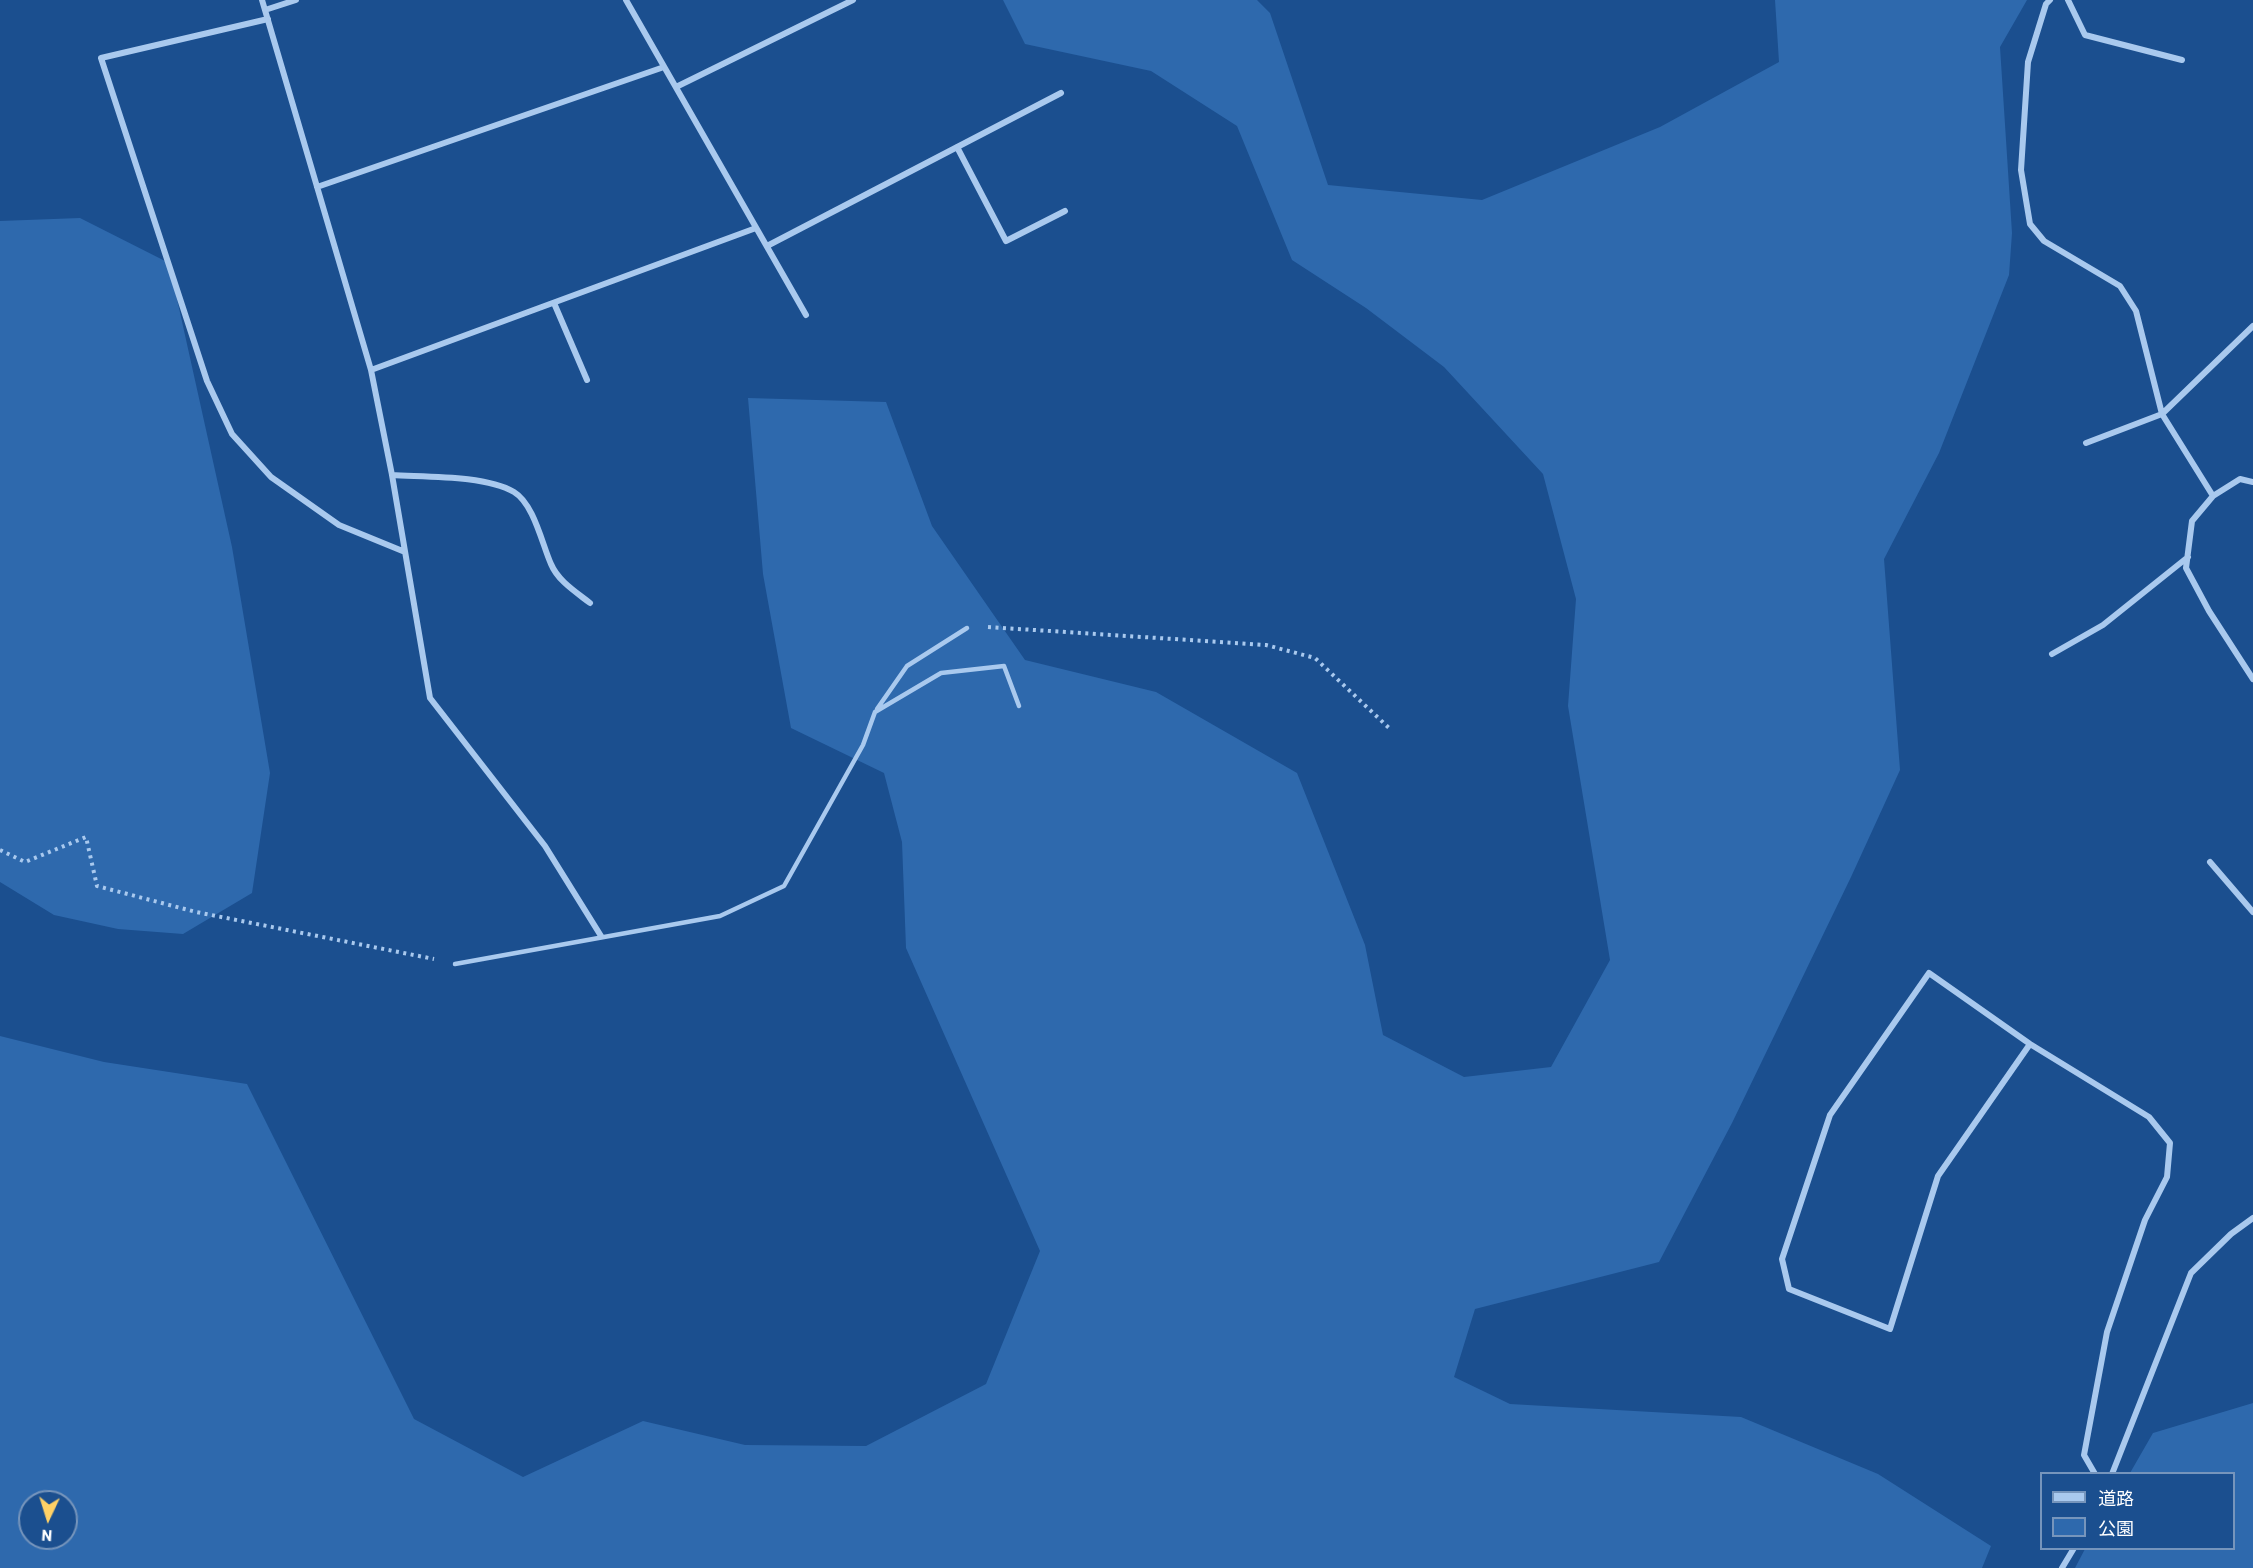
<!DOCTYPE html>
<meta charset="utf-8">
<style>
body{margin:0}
#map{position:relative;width:2253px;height:1568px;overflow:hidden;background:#1b4f8f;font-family:Barlow,"Noto Sans JP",sans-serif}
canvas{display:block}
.legend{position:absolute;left:2040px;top:1472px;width:195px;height:78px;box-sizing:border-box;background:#1b4f8f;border:2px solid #7695bc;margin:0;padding:8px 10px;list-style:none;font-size:18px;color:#fff}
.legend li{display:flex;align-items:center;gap:12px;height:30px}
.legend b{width:30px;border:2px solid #7695bc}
.north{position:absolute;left:18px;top:1490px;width:60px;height:60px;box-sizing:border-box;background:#1b4f8f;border:2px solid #7695bc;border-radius:50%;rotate:184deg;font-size:16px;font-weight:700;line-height:24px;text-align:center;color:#fff}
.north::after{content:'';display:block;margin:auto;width:21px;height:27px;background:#ffd166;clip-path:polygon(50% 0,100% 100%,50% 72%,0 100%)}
</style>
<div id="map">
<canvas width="2253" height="1568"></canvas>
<ul class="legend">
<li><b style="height:8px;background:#a9c9ee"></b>道路</li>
<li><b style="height:16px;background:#2e69ad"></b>公園</li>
</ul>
<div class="north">N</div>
</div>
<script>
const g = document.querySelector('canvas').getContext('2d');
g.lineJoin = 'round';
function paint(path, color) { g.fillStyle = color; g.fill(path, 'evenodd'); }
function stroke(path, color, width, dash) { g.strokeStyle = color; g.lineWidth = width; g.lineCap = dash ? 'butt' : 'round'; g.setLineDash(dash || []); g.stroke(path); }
paint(new Path2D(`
 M 1003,0 L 1257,0 L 1270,13 L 1328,185 L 1482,200 L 1660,127 L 1779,62 L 1775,0 L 2027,0 L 2000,47 L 2012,233 L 2009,275 L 1939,453 L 1884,559 L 1900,770 L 1851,877 L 1732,1123 L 1659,1262 L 1475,1309 L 1454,1377 L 1510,1404 L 1741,1417 L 1878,1474 L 1991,1546 L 1982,1568 L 0,1568 L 0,1036 L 104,1062 L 247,1084 L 414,1419 L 523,1477 L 643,1421 L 745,1445 L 866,1446 L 986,1384 L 1040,1251 L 906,948 L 902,842 L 884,773 L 791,728 L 763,574 L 748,398 L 886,402 L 932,526 L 1025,660 L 1156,692 L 1297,773 L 1365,945 L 1383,1035 L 1464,1077 L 1551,1067 L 1610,960 L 1568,706 L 1576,599 L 1543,474 L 1444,367 L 1366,308 L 1292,260 L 1237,126 L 1151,71 L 1025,44 ZM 30,1502 L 66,1502 L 66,1538 L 30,1538 Z
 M 80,218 L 169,263 L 232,547 L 270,773 L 252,893 L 183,934 L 118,929 L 54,915 L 0,882 L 0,221 Z
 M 2253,1403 L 2253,1568 L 2075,1568 L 2085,1549 L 2234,1548 L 2234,1474 L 2130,1473 L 2153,1433 Z`), '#2e69ad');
stroke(new Path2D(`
 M 988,627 L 1266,645 L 1315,658 L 1389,728
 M 0,850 L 25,862 L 86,837 L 97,886 L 196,912 L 434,959`), '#a9c9ee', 4, [3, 4.5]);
stroke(new Path2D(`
 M 877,709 L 907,666 L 967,628
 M 455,964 L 720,916 L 784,886 L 863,745 L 875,712 L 941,673 L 1004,666 L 1019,706`), '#a9c9ee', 4.5);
stroke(new Path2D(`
 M 262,0 L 371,370 L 392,475 L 430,698 L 545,846 L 601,936
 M 626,0 L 806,315
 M 2050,0 L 2046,4 L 2028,62 L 2021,170 L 2030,224 L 2044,241 L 2120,286 L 2136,311 L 2162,414 L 2086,443
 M 2068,0 L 2085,35 L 2182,60
 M 265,10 L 296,0
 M 268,19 L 101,58 L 207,381 L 232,434 L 271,477 L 339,525 L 405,552
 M 676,87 L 853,0
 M 957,147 L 1006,241 L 1065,211
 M 317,187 L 664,67
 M 767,246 L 1061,93
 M 554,303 L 587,380
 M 371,370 L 756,228
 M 392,475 C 426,477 485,475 514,492 C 534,504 542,544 551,564 C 558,581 576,592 590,603
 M 2253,482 L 2240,479 L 2213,496 L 2192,521 L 2186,568 L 2209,611 L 2253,679
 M 2213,496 L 2162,414 L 2253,326
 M 2052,654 L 2103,625 L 2188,557
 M 2210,862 L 2253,912
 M 2030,1044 L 1938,1176 L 1890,1329 L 1789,1289 L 1782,1259 L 1830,1115 L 1929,973 L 2030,1044 L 2149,1117 L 2170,1143 L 2167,1177 L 2145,1220 L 2107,1332 L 2084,1455 L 2095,1474
 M 2112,1474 L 2191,1273 L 2231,1234 L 2253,1218
 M 2062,1568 L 2074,1548`), '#a9c9ee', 6);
</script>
